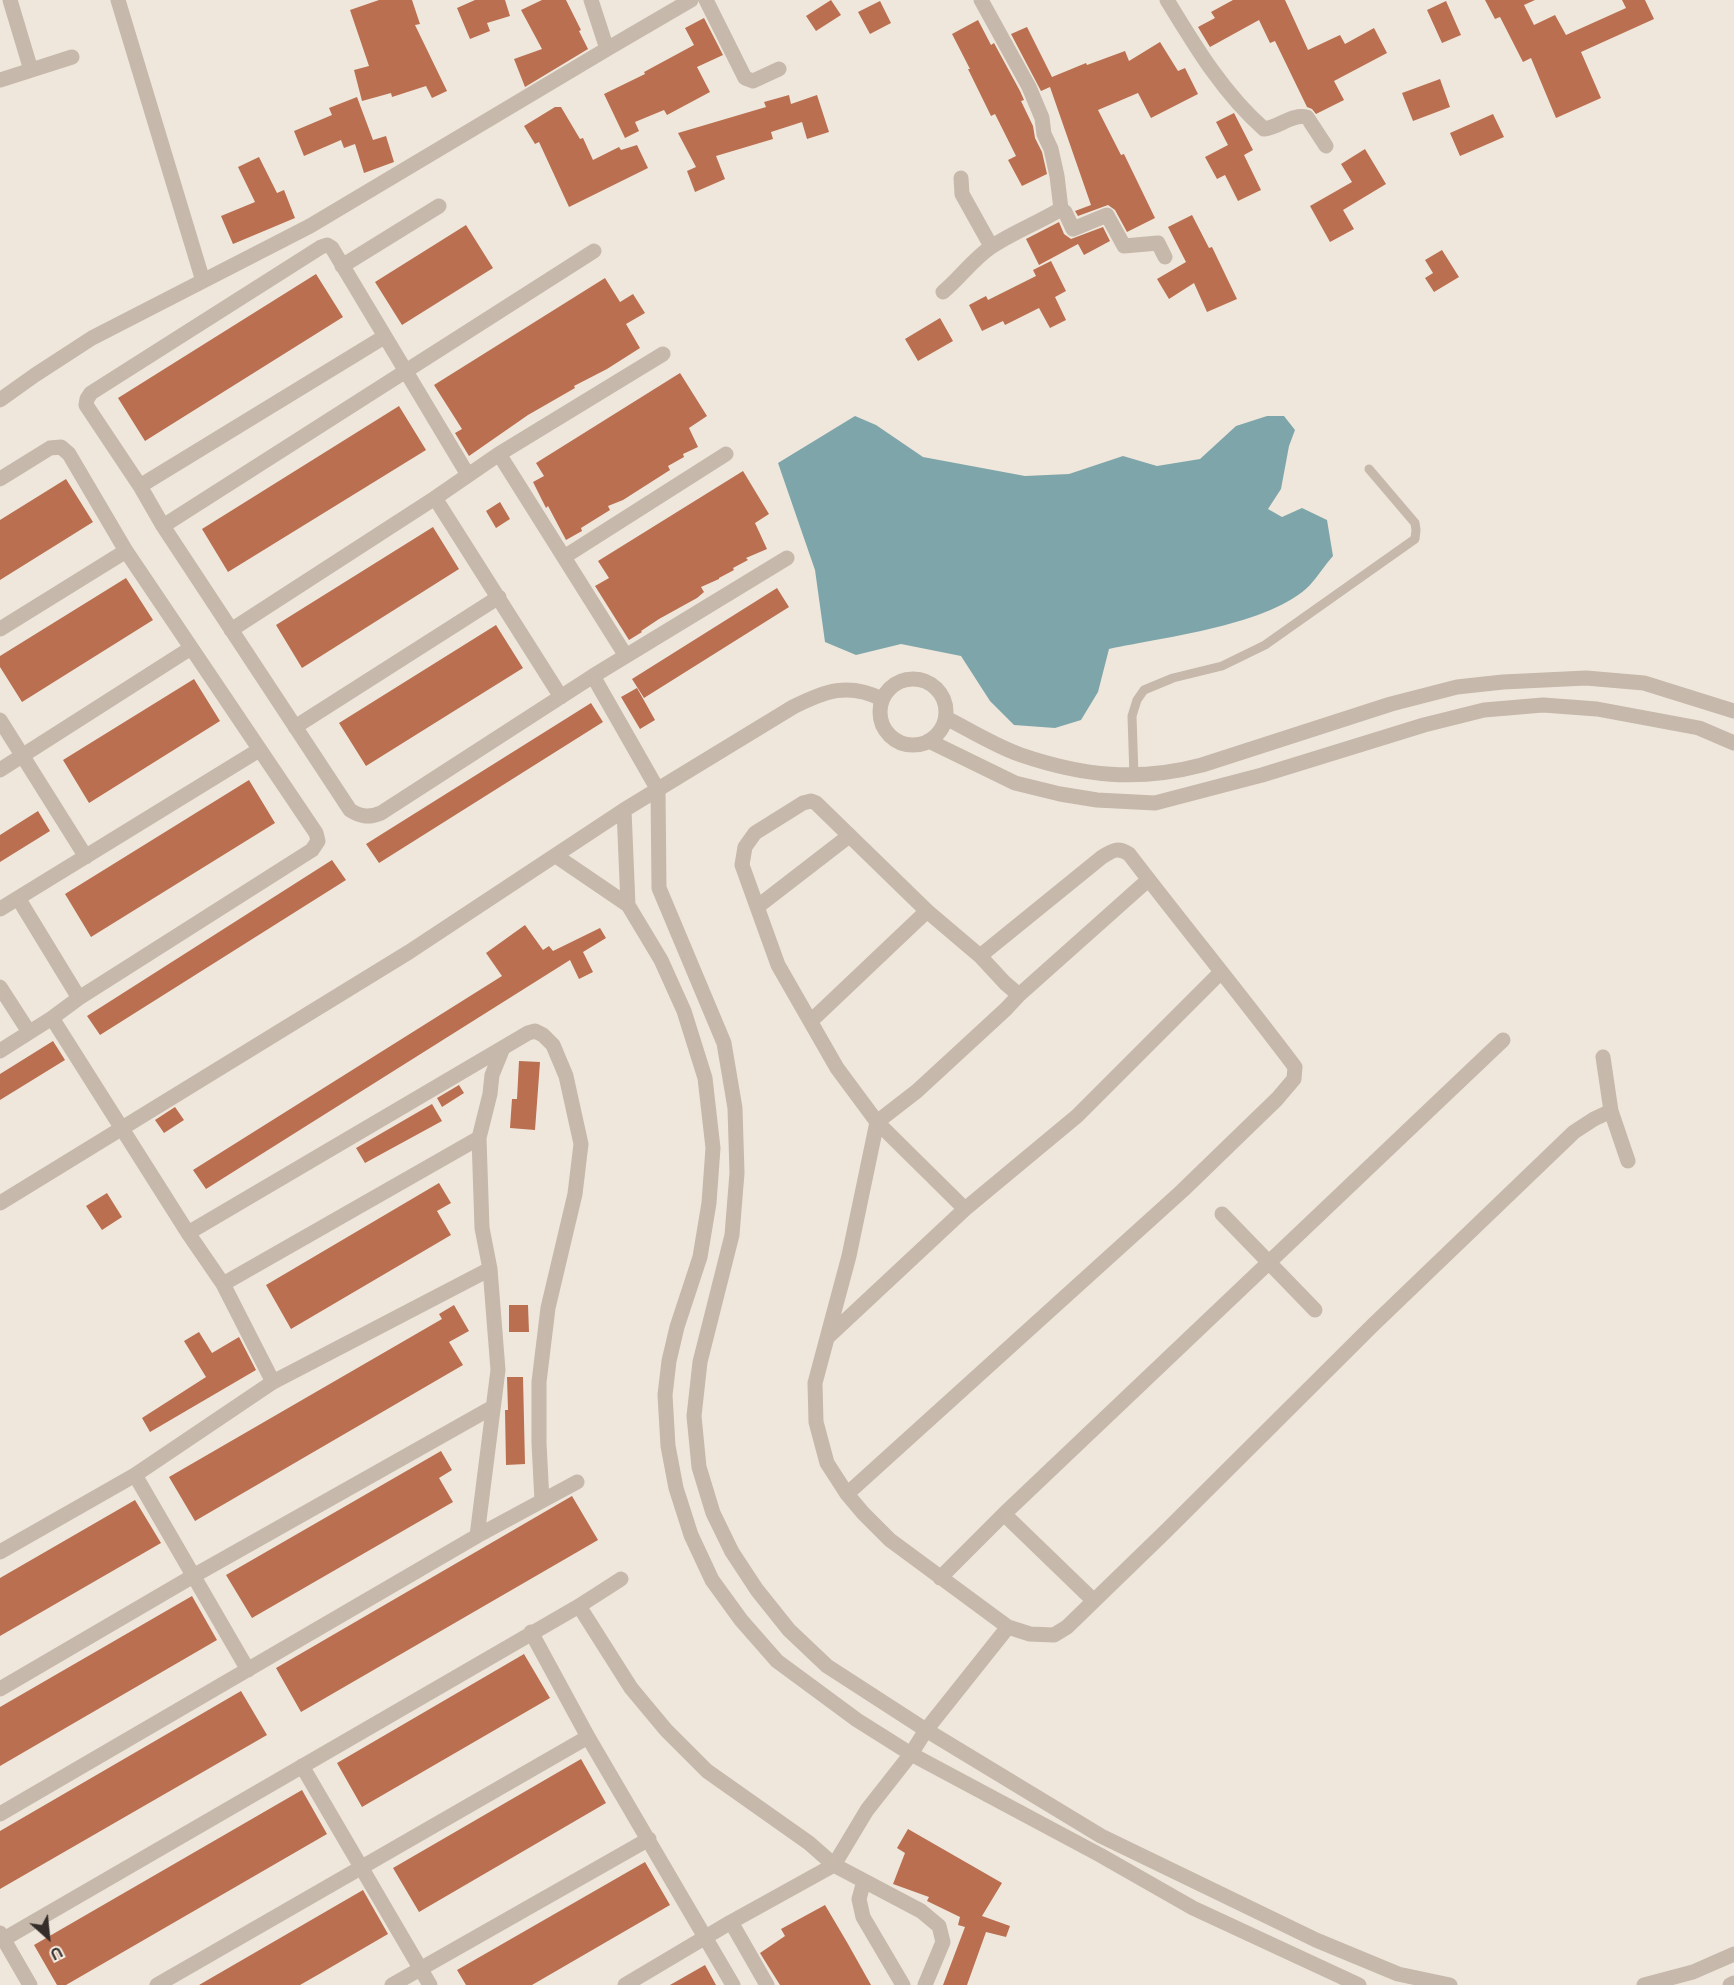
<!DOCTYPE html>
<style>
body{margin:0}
#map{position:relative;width:1734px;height:1985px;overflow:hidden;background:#efe7dc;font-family:Figtree,sans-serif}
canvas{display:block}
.north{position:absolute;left:18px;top:1907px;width:60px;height:60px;-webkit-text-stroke:4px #f8f1e8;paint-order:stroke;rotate:153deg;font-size:16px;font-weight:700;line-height:24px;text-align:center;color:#342d29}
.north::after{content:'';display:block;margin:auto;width:21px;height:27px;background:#342d29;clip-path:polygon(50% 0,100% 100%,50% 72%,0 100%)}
</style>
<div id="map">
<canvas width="1734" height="1985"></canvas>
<div class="north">U</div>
</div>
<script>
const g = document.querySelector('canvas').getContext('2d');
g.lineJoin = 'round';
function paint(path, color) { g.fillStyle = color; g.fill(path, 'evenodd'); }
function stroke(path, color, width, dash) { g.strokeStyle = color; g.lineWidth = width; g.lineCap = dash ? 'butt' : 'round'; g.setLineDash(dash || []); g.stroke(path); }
paint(new Path2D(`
 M 855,416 L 876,425 L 923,457 L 1025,476 L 1069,474 L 1123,456 L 1157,466 L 1200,459 L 1236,426 L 1267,416 L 1284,416 L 1295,430 L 1289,446 L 1281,489 L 1268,509 L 1282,517 L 1302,508 L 1327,520 L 1333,556 C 1325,565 1318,576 1310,585 C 1271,625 1164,637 1109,649 L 1098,692 L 1081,720 L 1055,728 L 1014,725 L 990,701 L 961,656 L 901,644 L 856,655 L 825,642 L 815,570 L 778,463 Z`), '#7ea6aa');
paint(new Path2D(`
 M 379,0 L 412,0 L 420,24 L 415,25 L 447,91 L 432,98 L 426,86 L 392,97 L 391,93 L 362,101 L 354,70 L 369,66 L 350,10 Z
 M 475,0 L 505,0 L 510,16 L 487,23 L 490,31 L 470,39 L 457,8 Z
 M 542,0 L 566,0 L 581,30 L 579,31 L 588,49 L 525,87 L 514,59 L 542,49 L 521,10 Z
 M 831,0 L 841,15 L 816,31 L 806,16 Z
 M 1233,0 L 1285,0 L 1308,50 L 1340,35 L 1345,44 L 1374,28 L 1387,53 L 1334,81 L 1344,100 L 1316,114 L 1312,109 L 1307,107 L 1275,41 L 1270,43 L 1259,20 L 1210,47 L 1198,27 L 1215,18 L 1211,12 Z
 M 1485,0 L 1535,0 L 1524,5 L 1534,25 L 1555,15 L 1566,35 L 1626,8 L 1622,0 L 1645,0 L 1654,19 L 1581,52 L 1601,98 L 1556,118 L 1531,58 L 1523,62 L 1500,17 L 1495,19 Z
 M 880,1 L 891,23 L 870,34 L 858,12 Z
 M 1446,1 L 1461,35 L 1442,43 L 1427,10 Z
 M 704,18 L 723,55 L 697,67 L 710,92 L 667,115 L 664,110 L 635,122 L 639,131 L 625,138 L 604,94 L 645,74 L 644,72 L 694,45 L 685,28 Z
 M 978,20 L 991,45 L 994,43 L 1020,91 L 1024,100 L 1021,101 L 1033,126 L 1035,138 L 1042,152 L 1047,174 L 1022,186 L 1008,160 L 1016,156 L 995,114 L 991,116 L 968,69 L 970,69 L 952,34 Z
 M 1027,27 L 1052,77 L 1086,63 L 1087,65 L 1125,51 L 1129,61 L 1160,42 L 1178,71 L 1185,68 L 1198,94 L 1151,118 L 1138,93 L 1098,110 L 1121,155 L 1124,154 L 1155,218 L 1127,232 L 1115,210 L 1108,205 L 1078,216 L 1075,211 L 1091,205 L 1050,87 L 1041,91 L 1011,34 Z
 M 1440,79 L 1450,107 L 1413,121 L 1402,93 Z
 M 789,95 L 791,104 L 817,95 L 829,132 L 807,139 L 802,122 L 771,132 L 773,139 L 716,156 L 725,179 L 695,192 L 687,171 L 696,167 L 678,133 L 766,107 L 764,102 Z
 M 357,97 L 373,140 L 386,136 L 394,162 L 364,173 L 355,144 L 344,148 L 341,140 L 304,156 L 294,131 L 332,115 L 329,108 Z
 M 555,107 L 561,107 L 580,139 L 583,138 L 593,160 L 619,147 L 621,150 L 637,145 L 648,168 L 569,207 L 539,142 L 535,144 L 524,126 Z
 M 1234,113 L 1253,150 L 1244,155 L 1261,190 L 1238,201 L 1225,175 L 1217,179 L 1205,157 L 1228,145 L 1216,122 Z
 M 1493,114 L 1504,137 L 1460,156 L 1450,133 Z
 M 1365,149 L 1386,184 L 1343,210 L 1354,229 L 1330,242 L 1310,206 L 1352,182 L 1341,164 Z
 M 259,157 L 277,193 L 284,190 L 295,218 L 233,244 L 221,216 L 255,202 L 238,167 Z
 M 1192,215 L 1209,248 L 1212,247 L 1237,299 L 1207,312 L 1194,283 L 1169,299 L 1157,279 L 1186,262 L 1168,227 Z
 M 1059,222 L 1064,234 L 1071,239 L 1103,227 L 1110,241 L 1084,255 L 1078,244 L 1039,265 L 1026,239 Z
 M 466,225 L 493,268 L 402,325 L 375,282 Z
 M 1442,250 L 1459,277 L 1434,292 L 1425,278 L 1433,273 L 1425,260 Z
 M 1051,261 L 1066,291 L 1055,297 L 1066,320 L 1050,328 L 1039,308 L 1005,325 L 1003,321 L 982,331 L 969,305 L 986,296 L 988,300 L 1036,276 L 1033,270 Z
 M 316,274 L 343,317 L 145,441 L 118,398 Z
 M 605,278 L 620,302 L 633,294 L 645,313 L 626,324 L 640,348 L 607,369 L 574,386 L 575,388 L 528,415 L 469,456 L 455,433 L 462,429 L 434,385 Z
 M 940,318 L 953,341 L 918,361 L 905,339 Z
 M 680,373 L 707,416 L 689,428 L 698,447 L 683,454 L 684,457 L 668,466 L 670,470 L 623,500 L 608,506 L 610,510 L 581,528 L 582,531 L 566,540 L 548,506 L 546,508 L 533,482 L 544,476 L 536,463 Z
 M 399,406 L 426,450 L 228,572 L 202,529 Z
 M 743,471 L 769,514 L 755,523 L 767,549 L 746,558 L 748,560 L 733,568 L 734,570 L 719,578 L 719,579 L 701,587 L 704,592 L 697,598 L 659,619 L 641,631 L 642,632 L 629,640 L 595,586 L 609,578 L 598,561 Z
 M 66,479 L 93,522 L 0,580 L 0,520 Z
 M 500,502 L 510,519 L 496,528 L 486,511 Z
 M 433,527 L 459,569 L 302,668 L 276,625 Z
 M 126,578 L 153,620 L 22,702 L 0,667 L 0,656 Z
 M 777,588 L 789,607 L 644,698 L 632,679 Z
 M 496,625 L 523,668 L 366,766 L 339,723 Z
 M 194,679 L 220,721 L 89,803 L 63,760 Z
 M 637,688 L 655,720 L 640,729 L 621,697 Z
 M 591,703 L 603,722 L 379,863 L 366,844 Z
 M 249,780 L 275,823 L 91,937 L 65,894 Z
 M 38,811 L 50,831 L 0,862 L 0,835 Z
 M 332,860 L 346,880 L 100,1035 L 87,1016 Z
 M 525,925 L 543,950 L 549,946 L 553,951 L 600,928 L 606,938 L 583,952 L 593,972 L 579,979 L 570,960 L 206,1189 L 193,1170 L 502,976 L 486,953 Z
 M 53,1041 L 65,1060 L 0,1100 L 0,1074 Z
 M 519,1061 L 540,1062 L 535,1130 L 510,1128 L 512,1099 L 517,1099 Z
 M 459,1085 L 464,1093 L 442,1107 L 437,1098 Z
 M 432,1104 L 442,1121 L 365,1163 L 356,1148 Z
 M 175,1107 L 184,1120 L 164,1133 L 155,1120 Z
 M 439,1183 L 451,1203 L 437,1211 L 451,1235 L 291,1329 L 266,1285 Z
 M 107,1193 L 122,1217 L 102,1230 L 86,1206 Z
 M 454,1305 L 469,1331 L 449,1342 L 463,1365 L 195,1521 L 169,1477 L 442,1319 L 439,1314 Z
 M 509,1305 L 528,1305 L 529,1332 L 509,1332 Z
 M 199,1332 L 212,1353 L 239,1337 L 256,1370 L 150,1432 L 142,1418 L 206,1377 L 184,1341 Z
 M 507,1377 L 523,1377 L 525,1464 L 506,1465 L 505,1410 L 508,1410 Z
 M 441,1451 L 452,1470 L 439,1478 L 453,1502 L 252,1618 L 226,1575 Z
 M 572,1496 L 598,1540 L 301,1712 L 276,1668 Z
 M 135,1500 L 161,1543 L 0,1636 L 0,1578 Z
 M 192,1596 L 217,1640 L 0,1766 L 0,1707 Z
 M 524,1654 L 550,1698 L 362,1807 L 337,1763 Z
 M 241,1691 L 267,1735 L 0,1889 L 0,1831 Z
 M 581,1759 L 606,1803 L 419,1912 L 393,1868 Z
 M 302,1790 L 327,1834 L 66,1985 L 57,1985 L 34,1945 Z
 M 908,1829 L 1002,1883 L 982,1916 L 1010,1926 L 1006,1937 L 986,1932 L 967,1985 L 943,1985 L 965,1927 L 958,1925 L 960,1917 L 927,1901 L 929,1897 L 893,1884 L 905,1853 L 897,1848 Z
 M 645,1862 L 670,1905 L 532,1985 L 466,1985 L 457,1970 Z
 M 363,1890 L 388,1934 L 321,1973 L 300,1985 L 199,1985 Z
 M 825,1905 L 848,1944 L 871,1985 L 780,1985 L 768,1966 L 760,1953 L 785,1936 L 781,1929 Z
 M 705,1965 L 716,1985 L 670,1985 Z`), '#ba6f50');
stroke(new Path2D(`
 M 1134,776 L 1132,716 L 1137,700 L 1144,690 L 1173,678 L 1222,666 L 1265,645 L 1415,539 L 1416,530 L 1415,523 L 1369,469`), '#c6b8aa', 9);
stroke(new Path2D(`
 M 10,0 L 31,70
 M 118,0 L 203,281
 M 706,0 L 745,78 L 753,81 L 779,69
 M 981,0 L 1029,87 L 1042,118 L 1044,134 L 1051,149 L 1057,176 L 1061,209
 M 1167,0 C 1195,46 1223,93 1264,129 C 1280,127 1291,114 1307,117 L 1326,146
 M 607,49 L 691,0
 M 0,80 L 72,57
 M 961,178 L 962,194 L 991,246
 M 342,266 L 439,206
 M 943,292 C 960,278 973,259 991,247 C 1013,232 1038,223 1061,209 L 1065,212 L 1073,229 L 1107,215 L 1124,246 L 1158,243 L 1165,257
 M 0,400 L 35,375 L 92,338 L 310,226 L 607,49 L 591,0
 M 499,454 L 626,656
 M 468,475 L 332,248 L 327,245 L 321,247 L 91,393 L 87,399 L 86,405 L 140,486 L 163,526 L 350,810 C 361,817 369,818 381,813 L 593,676 L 787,558
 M 0,479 L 50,448 L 61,447 L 69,454 L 126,551 L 316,833 L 318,841 L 312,850 L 79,998 L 52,1018 L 0,1051
 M 140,486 L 384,337
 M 435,498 L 561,697
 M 163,526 L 594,251
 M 564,557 L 726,454
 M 0,629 L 126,551
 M 231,630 L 435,498 L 499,454 L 663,354
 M 593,676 L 658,790 L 659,888 L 724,1043 L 735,1108 L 737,1173 L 732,1235 L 700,1362 L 694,1416 L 699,1467 L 713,1513 L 732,1552 L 757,1590 L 789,1630 L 827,1666 L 926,1730 L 1101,1836 L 1316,1940 L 1398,1974 L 1450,1985
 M880 712a33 33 0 1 1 66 0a33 33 0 1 1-66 0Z
 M 946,718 C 970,730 995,746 1021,755 C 1083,776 1137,782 1202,765 L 1391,704 L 1457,687 L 1503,682 L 1586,678 L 1644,683 L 1734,711
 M 0,720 L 86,857
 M 295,727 L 499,597
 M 929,741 L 1015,783 L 1060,794 L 1097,800 L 1155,803 L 1262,775 L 1424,725 L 1484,710 L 1543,705 L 1597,709 L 1699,728 L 1734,743
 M 0,770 L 191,648
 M 624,810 L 628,905
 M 556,856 L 628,905 L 661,960 L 684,1011 L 705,1078 L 713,1148 L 709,1203 L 700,1257 L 677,1327 L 669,1361 L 665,1395 L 668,1446 L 676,1488 L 691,1535 L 712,1580 L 741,1620 L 777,1661 L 857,1720 L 911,1754 L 1100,1855 L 1193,1908 L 1359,1985
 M 18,898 L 79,998
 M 757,907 L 849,836
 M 0,909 L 259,750
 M 0,987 L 29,1032
 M 1019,995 L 1148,880
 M 52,1018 L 188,1233 L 223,1284 L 273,1382
 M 811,1021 L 927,911
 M 1611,1111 L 1628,1161
 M 0,1203 L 409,952 L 624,810 L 793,707 C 825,691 848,682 882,699
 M 965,1209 L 877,1122 L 837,1068 L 778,965 L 742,865 L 745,847 L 755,833 L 803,803 L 811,801 L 816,803 L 927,911 L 980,956 L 1005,983 L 1019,995 L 1006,1009 L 917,1091 L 877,1122 L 849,1256 L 815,1383 L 816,1422 L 827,1463 L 847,1494 L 863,1513 L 890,1540 L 1008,1627
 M 1222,1214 L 1315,1310
 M 188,1233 L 528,1033 L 535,1031 L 543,1035 L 553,1045 L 566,1076 L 581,1144 L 575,1194 L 548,1308 L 539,1382 L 539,1443 L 542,1501
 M 223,1284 L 479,1138
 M 829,1336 L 965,1209 L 1077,1116 L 1220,973
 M 135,1475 L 248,1670
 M 847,1494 L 1182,1191 L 1277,1099 L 1294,1079 L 1295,1067 C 1241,995 1184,926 1129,854 C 1118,847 1113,850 1102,857 L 980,956
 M 1004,1514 L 1503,1040
 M 477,1536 L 498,1370 L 490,1269 L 482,1228 L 479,1138 L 490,1094 L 492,1075 L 503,1048
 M 0,1552 L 135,1475 L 273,1382 L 490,1269
 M 940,1578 L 1004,1514 L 1094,1601
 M 579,1606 L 631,1688 L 666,1730 L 707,1771 L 809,1843 L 834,1865 L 921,1911 L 939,1926 L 943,1942 L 925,1985
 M 531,1632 L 588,1737 L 733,1985
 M 0,1689 L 195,1575 L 493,1407
 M 302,1766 L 430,1985
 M 0,1814 L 477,1536 L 577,1482
 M 864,1881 L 859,1899 L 863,1917 L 903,1985
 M 731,1922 L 767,1985
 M 0,1933 L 30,1985
 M 4,1939 L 579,1606 L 621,1579
 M 157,1985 L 588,1737
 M 392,1985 L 649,1839
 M 625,1985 L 731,1922 L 834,1865 L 867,1810 L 911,1754 L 926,1730 L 1008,1627 L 1030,1634 L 1054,1635 L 1067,1627 L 1166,1531 L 1373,1325 L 1574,1132 L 1594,1119 L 1611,1111 L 1603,1057
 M 1644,1985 L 1693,1972 L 1734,1954
 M 1730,1985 L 1734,1983`), '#c6b8aa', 15);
</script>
